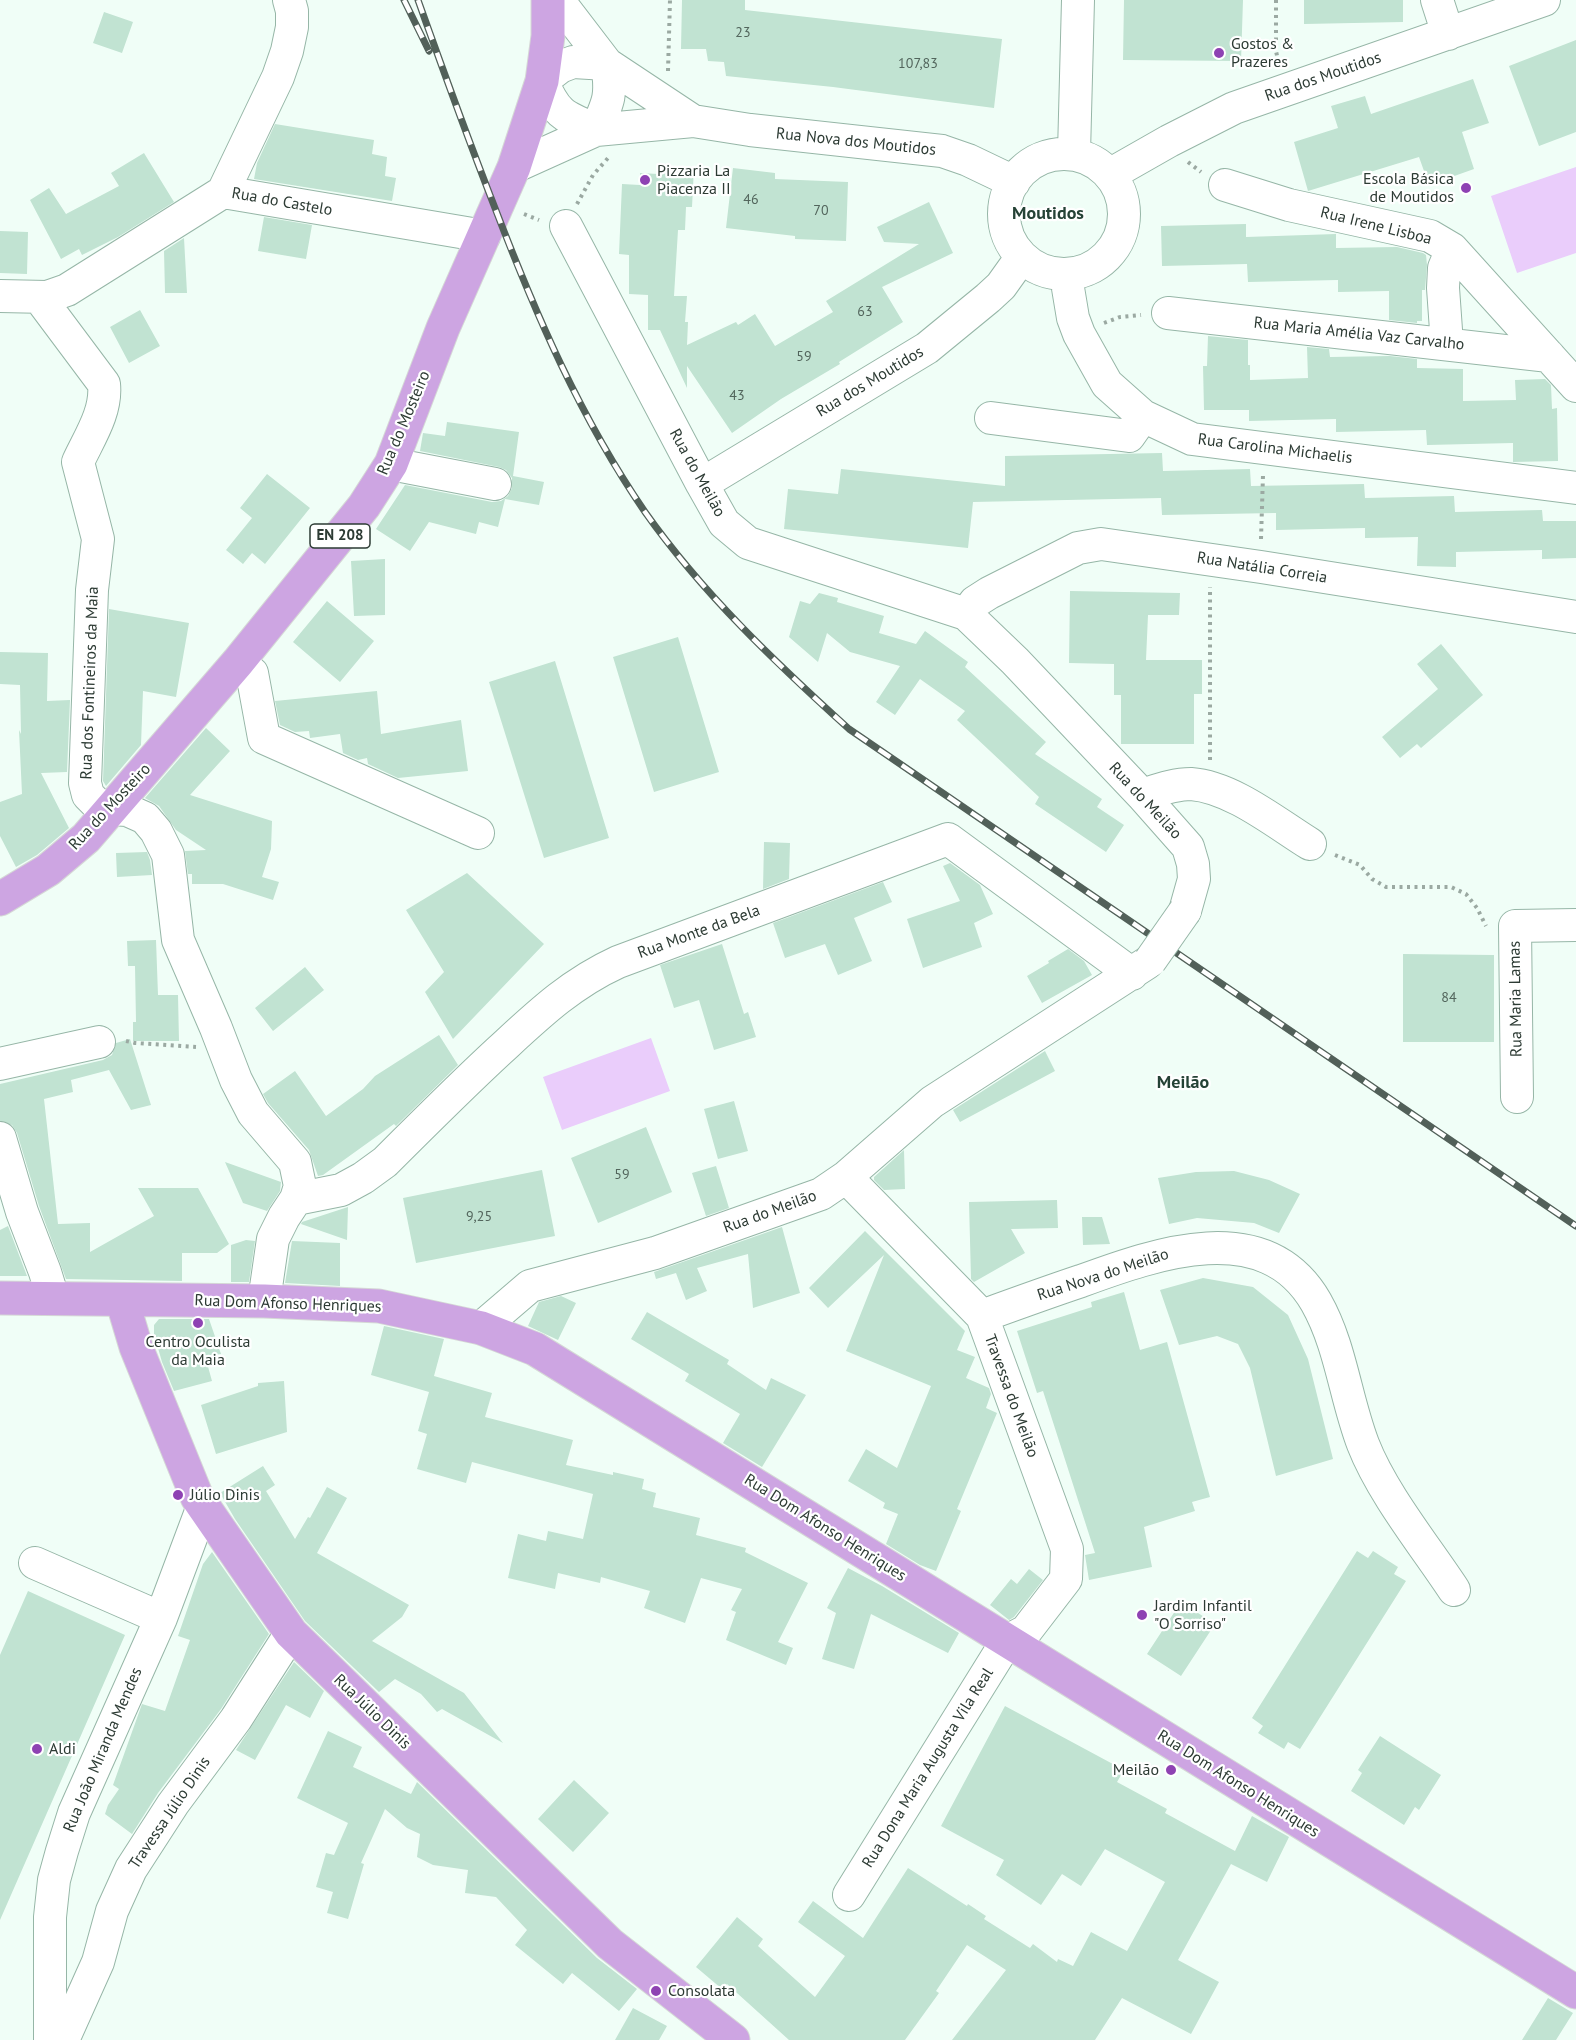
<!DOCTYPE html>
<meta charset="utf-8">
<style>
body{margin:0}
canvas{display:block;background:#f0fef7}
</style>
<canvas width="1576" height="2040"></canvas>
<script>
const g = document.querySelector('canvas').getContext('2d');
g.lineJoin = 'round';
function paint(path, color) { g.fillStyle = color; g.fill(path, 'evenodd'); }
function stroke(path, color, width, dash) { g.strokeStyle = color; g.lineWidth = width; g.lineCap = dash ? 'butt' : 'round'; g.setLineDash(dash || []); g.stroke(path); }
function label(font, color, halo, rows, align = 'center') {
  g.font = font + ' "PT Sans",sans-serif'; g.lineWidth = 4.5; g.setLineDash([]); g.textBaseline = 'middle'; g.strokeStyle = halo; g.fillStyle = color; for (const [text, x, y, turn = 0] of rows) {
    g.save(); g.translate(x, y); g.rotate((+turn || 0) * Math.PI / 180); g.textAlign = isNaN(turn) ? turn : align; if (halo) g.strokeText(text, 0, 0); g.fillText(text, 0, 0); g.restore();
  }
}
paint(new Path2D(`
 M 1576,167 L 1576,253 L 1517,273 L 1491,196 Z
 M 651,1038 L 670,1091 L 562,1130 L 543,1077 Z`), '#eacdfb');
paint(new Path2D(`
 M 682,0 L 745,0 L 745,10 L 1002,39 L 994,108 L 833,87 L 726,76 L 724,62 L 708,61 L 706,49 L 681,49 Z
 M 1124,0 L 1243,0 L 1241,61 L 1123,60 Z
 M 1304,0 L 1403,0 L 1403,22 L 1304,24 Z
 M 104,12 L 133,22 L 122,53 L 93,43 Z
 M 1576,40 L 1576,132 L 1539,146 L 1509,66 Z
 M 1473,79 L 1489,123 L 1462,132 L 1474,169 L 1429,185 L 1419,157 L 1308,191 L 1294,142 L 1338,128 L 1331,106 L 1365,96 L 1371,114 Z
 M 275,124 L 374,140 L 372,154 L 387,157 L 385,176 L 396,178 L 392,201 L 254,179 L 257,163 Z
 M 144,153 L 174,202 L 118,237 L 82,255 L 79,249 L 61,259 L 30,200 L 49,188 L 66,214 L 119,186 L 111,173 Z
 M 659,166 L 694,167 L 692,207 L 686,207 L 685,230 L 678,230 L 674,296 L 687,296 L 685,322 L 688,322 L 687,345 L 736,322 L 738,325 L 755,314 L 775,346 L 833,312 L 826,301 L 919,244 L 884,242 L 877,227 L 929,202 L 953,253 L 882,287 L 903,322 L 839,362 L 840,364 L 781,399 L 732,433 L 687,366 L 687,388 L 660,330 L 648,330 L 648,295 L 629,294 L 629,255 L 619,254 L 622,184 L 640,185 L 640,173 L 658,174 Z
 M 733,168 L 775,173 L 775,179 L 848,182 L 846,241 L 795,239 L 795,236 L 726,228 Z
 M 264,217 L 312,225 L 306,259 L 258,251 Z
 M 1246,224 L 1246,237 L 1336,234 L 1336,248 L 1397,247 L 1423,253 L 1426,255 L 1427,265 L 1425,290 L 1422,290 L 1422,321 L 1417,321 L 1417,323 L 1389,320 L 1389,291 L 1338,292 L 1338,280 L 1248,282 L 1247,264 L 1162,266 L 1161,226 Z
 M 0,231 L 28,232 L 27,274 L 0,273 Z
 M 184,238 L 187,293 L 165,293 L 164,251 Z
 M 140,310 L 160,346 L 129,363 L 110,327 Z
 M 1208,336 L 1248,340 L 1248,365 L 1250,365 L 1250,380 L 1308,378 L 1307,347 L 1329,349 L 1330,357 L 1390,356 L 1417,359 L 1417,368 L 1463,369 L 1463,401 L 1516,400 L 1515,380 L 1545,379 L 1551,385 L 1552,409 L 1557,408 L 1558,461 L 1513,462 L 1513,443 L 1427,445 L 1426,430 L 1336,432 L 1336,419 L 1249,421 L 1249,410 L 1204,410 L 1203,366 L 1207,366 Z
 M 447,422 L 519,432 L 513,476 L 544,482 L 539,505 L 505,499 L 498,527 L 479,522 L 476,534 L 429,522 L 410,551 L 376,529 L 405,485 L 492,502 L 501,501 L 508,496 L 512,488 L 512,478 L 506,470 L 499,467 L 420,451 L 423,433 L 445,436 Z
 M 1162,453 L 1163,471 L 1250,469 L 1251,486 L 1364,484 L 1365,498 L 1454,496 L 1455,512 L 1542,510 L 1543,521 L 1576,521 L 1576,558 L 1542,559 L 1542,550 L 1456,552 L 1456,567 L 1417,566 L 1418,537 L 1365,538 L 1365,528 L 1276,530 L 1276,513 L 1162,515 L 1161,498 L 973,502 L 968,548 L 784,529 L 788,489 L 838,494 L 841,469 L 1005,486 L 1005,456 Z
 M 267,474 L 310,508 L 265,564 L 252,553 L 243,564 L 226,550 L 252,518 L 240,508 Z
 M 385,559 L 385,615 L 354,616 L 351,561 Z
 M 1070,591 L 1180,593 L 1179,615 L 1148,615 L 1146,660 L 1202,660 L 1202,694 L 1194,694 L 1194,744 L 1121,744 L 1121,695 L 1114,695 L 1114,664 L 1069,663 Z
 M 819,593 L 838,598 L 837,602 L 884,616 L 879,633 L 916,644 L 925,631 L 968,662 L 965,667 L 1046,742 L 1035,754 L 1102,799 L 1097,807 L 1124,825 L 1106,852 L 1035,804 L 1039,797 L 957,720 L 965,711 L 920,679 L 895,715 L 876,702 L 900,666 L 850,652 L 827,633 L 818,662 L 789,637 L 800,601 L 810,604 Z
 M 327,601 L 374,641 L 340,682 L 293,642 Z
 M 109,609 L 189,623 L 176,697 L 143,691 L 141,745 L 106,786 L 103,781 Z
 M 678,637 L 719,772 L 654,792 L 613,657 Z
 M 1441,644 L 1483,695 L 1421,748 L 1417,744 L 1400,758 L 1382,737 L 1438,689 L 1417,664 Z
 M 0,652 L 48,653 L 47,701 L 70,700 L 67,772 L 41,773 L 69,828 L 37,855 L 16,867 L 0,836 L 0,802 L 22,794 L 19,730 L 21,734 L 20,685 L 0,684 Z
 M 555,661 L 609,838 L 544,858 L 489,682 Z
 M 377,691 L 381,734 L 461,720 L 468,771 L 398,778 L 368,764 L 367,758 L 358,760 L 343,753 L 340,734 L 310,738 L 309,731 L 295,732 L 280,725 L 275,701 Z
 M 206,728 L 230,751 L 190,795 L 272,821 L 271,849 L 262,877 L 279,882 L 273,900 L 223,884 L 192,884 L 192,874 L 188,874 L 185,851 L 206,850 L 176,830 L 159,806 L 145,798 Z
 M 764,842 L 790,843 L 789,879 L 763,889 Z
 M 147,852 L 150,860 L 152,875 L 117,877 L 116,853 Z
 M 950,863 L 980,885 L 993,914 L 974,923 L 982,947 L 923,968 L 907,919 L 960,901 L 943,866 Z
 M 467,873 L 544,944 L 453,1039 L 425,992 L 444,972 L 406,910 Z
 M 883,882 L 892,902 L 854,918 L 872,961 L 838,975 L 825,944 L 785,958 L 773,923 Z
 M 156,940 L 158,995 L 178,995 L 179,1041 L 133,1041 L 133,1022 L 136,1022 L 135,966 L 128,966 L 127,941 Z
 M 722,944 L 744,1014 L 748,1012 L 756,1037 L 714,1050 L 699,1000 L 674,1008 L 660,965 Z
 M 1068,949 L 1084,961 L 1092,975 L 1042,1003 L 1027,976 L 1049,963 L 1048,961 Z
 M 1403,954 L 1494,955 L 1494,1042 L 1403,1042 Z
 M 305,967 L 324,990 L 273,1031 L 255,1008 Z
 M 439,1035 L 458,1065 L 396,1126 L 394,1124 L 323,1175 L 318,1176 L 309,1150 L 268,1103 L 263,1094 L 295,1071 L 326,1116 L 363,1089 L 375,1076 Z
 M 130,1039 L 151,1105 L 131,1110 L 109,1070 L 71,1080 L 73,1092 L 44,1099 L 58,1224 L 90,1223 L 90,1252 L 154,1216 L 138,1188 L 198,1188 L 229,1244 L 217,1253 L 182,1253 L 182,1281 L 66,1279 L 39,1206 L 17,1133 L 12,1125 L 0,1121 L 0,1084 L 103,1060 L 112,1055 L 116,1043 Z
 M 1045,1051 L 1055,1071 L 960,1122 L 953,1110 Z
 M 734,1101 L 748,1151 L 718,1159 L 704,1109 Z
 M 646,1127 L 672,1192 L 598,1223 L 571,1158 Z
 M 904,1150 L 905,1189 L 884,1190 L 874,1180 L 874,1177 Z
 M 225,1162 L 281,1182 L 280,1191 L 267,1211 L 243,1203 Z
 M 716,1166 L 729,1208 L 706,1216 L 692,1173 Z
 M 542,1170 L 555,1236 L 416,1263 L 403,1198 Z
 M 1234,1171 L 1269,1180 L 1300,1194 L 1279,1233 L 1254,1223 L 1197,1218 L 1169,1224 L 1158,1178 L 1196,1172 Z
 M 1057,1200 L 1058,1228 L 1011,1229 L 1025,1253 L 974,1282 L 971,1279 L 969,1202 Z
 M 348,1207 L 347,1240 L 301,1224 L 302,1222 Z
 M 1082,1217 L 1102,1217 L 1110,1244 L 1083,1245 Z
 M 8,1226 L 27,1276 L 0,1276 L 0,1230 Z
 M 782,1227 L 800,1293 L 753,1308 L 748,1254 L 697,1268 L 707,1291 L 686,1300 L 676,1273 L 656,1279 L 654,1272 Z
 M 865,1231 L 965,1331 L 957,1350 L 975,1357 L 966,1378 L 989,1388 L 991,1394 L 986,1408 L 997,1413 L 957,1509 L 961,1511 L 936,1571 L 920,1565 L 886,1544 L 898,1514 L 883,1508 L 885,1503 L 848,1481 L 866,1449 L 897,1468 L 931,1386 L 846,1351 L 884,1255 L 828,1308 L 809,1288 Z
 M 246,1240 L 255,1241 L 249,1282 L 231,1282 L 231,1245 Z
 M 292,1241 L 340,1243 L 340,1286 L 285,1283 Z
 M 1203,1278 L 1253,1287 L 1288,1315 L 1308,1359 L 1333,1459 L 1276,1476 L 1250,1368 L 1238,1344 L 1217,1336 L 1179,1345 L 1160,1290 Z
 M 1124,1292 L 1140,1350 L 1167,1342 L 1210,1497 L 1192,1502 L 1195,1511 L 1144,1527 L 1152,1567 L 1089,1580 L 1085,1555 L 1095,1553 L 1043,1391 L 1037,1393 L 1017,1331 L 1092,1307 L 1091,1302 Z
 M 561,1296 L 576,1303 L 558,1340 L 528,1326 L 539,1302 Z
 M 647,1312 L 729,1360 L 727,1364 L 766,1390 L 771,1378 L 806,1395 L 762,1467 L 723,1443 L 740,1414 L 685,1381 L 689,1374 L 631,1339 Z
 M 159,1319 L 209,1319 L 221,1354 L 205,1356 L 212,1381 L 174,1391 L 162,1362 L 154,1334 L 154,1325 Z
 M 384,1326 L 444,1339 L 434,1376 L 492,1393 L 485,1417 L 573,1440 L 566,1465 L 613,1475 L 613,1472 L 644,1479 L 642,1489 L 656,1493 L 653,1507 L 700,1518 L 696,1535 L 746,1548 L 745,1552 L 808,1583 L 778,1642 L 793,1648 L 786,1665 L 726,1640 L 736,1612 L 731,1610 L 742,1589 L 701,1578 L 685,1623 L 644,1608 L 650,1591 L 601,1577 L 600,1583 L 558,1573 L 555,1589 L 508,1578 L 518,1534 L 546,1541 L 548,1531 L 583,1539 L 593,1494 L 472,1462 L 466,1483 L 417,1469 L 427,1434 L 418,1431 L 429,1392 L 371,1375 Z
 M 284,1381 L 287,1432 L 216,1454 L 201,1405 L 258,1386 L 258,1383 Z
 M 263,1466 L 275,1485 L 266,1491 L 295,1539 L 308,1517 L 310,1518 L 327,1487 L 347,1498 L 317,1553 L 409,1605 L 402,1617 L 372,1641 L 464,1693 L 503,1743 L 442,1709 L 437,1712 L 421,1694 L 395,1679 L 379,1692 L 305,1621 L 235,1519 L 220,1493 Z
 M 1357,1551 L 1368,1558 L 1373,1551 L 1398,1567 L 1394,1574 L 1406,1581 L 1300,1749 L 1288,1742 L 1284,1749 L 1258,1733 L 1263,1726 L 1252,1718 Z
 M 212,1552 L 269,1634 L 221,1709 L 158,1793 L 132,1834 L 105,1814 L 108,1805 L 119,1789 L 113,1785 L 142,1704 L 165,1711 L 190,1640 L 178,1636 L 203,1564 Z
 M 848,1568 L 882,1586 L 959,1633 L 948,1653 L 871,1614 L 854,1669 L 822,1659 L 836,1613 L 827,1608 Z
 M 1029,1569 L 1043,1580 L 1014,1617 L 1009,1620 L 990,1605 L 1011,1579 L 1017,1584 Z
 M 28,1591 L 125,1635 L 0,1920 L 0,1655 Z
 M 1181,1602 L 1215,1624 L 1181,1676 L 1147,1654 Z
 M 294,1662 L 324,1691 L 310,1718 L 286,1705 L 255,1760 L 236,1750 Z
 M 1005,1706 L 1124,1770 L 1117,1782 L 1167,1809 L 1165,1813 L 1235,1851 L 1252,1816 L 1289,1837 L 1267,1882 L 1231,1864 L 1178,1960 L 1219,1982 L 1191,2034 L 1122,1998 L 1095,2040 L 952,2040 L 1006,1970 L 967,1945 L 936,1991 L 939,1993 L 905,2040 L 789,2040 L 727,1984 L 722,1989 L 696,1967 L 737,1917 L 763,1939 L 758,1946 L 815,1997 L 845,1956 L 798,1922 L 813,1901 L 863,1938 L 908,1868 L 967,1906 L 968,1904 L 986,1916 L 984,1919 L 1030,1948 L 1033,1944 L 1057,1962 L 1058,1959 L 1073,1966 L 1091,1932 L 1127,1951 L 1165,1882 L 1105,1849 L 1081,1886 L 1062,1874 L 1041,1905 L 996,1875 L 1004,1860 L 941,1826 Z
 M 328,1731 L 362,1747 L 353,1767 L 411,1794 L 417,1782 L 597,1958 L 637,1989 L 619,2011 L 572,1973 L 563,1984 L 515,1945 L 527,1930 L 496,1897 L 465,1893 L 468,1870 L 433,1865 L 417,1857 L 420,1834 L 407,1828 L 385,1809 L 361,1863 L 364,1864 L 348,1919 L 327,1913 L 333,1892 L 316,1887 L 326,1853 L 334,1855 L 348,1823 L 297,1798 Z
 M 1380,1736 L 1441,1775 L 1419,1810 L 1415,1807 L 1404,1825 L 1351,1791 L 1362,1773 L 1358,1770 Z
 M 574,1780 L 609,1813 L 573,1852 L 538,1819 Z
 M 1548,1998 L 1573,2013 L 1556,2040 L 1522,2040 Z
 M 633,2008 L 667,2026 L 659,2040 L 615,2040 Z`), '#c1e3d2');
const minor = new Path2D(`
 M 558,0 L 607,64 L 693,121
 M 1437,0 L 1448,34
 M 573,62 L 607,64 C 612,95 609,101 596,130 C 563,116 557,115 542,81 L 560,67 Z
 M 1074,153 L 1078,0
 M1004 214a60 60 0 1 1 120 0a60 60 0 1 1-120 0Z
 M 514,167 L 596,130 L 693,121 L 750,130 L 942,151 L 968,160 L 1014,182
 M 1111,174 L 1169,141 L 1234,108 L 1544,0
 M 1225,185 L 1289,205 L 1430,236 L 1452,249 L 1576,386
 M 223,192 L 278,77 L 287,51 L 292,27 L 292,11 L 289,0
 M 566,226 L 702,484 L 724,523 L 748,543 L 966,614 L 1015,661 L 1142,795 L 1188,847 L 1193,864 L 1194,879 L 1185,911
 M 1066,276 L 1073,318 L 1079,334 L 1107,384 L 1143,416 L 1192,439 L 1576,488
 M 0,296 L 47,297 L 67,290 L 223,192 L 484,236
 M 39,297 L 104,384 C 107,412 89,438 78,462 L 98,539 L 92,590 L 85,783 L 88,795 L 96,803 L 111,809 L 127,810 L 145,818 L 156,831 L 168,855 L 178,940 L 216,1028 L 236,1080 L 253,1113 L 295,1162 L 300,1186 L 296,1199 L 284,1217 L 273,1239 L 264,1301
 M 1168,313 L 1549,356
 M 1447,344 L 1443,288 L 1444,268 L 1452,249
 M 991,418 L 1129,436 L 1143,416
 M 391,464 L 495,484
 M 702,484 L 927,348 L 988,298 L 1001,286 L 1021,258
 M 966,614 L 975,602 L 989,593 L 1078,548 L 1101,544 L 1261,567 L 1576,617
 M 238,662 L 252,673 L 264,738 L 478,833
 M 1142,795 C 1158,790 1174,784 1191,784 C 1232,787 1276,823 1310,844
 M 0,1064 L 99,1042
 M 1517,1097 L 1515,926 L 1576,925
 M 0,1138 L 22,1212 L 45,1272 L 53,1298
 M 846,1177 L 982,1316 L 1067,1549 L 1066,1579 L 1026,1631 L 1007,1641 L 849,1895
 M 296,1199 L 341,1190 L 363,1178 L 385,1162 C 423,1124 461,1086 500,1050 C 538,1015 570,984 618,962 L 948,839 L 1132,974
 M 982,1316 C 1015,1304 1048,1292 1081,1281 C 1155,1254 1265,1214 1316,1302 C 1341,1346 1345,1397 1363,1444 C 1382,1493 1425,1546 1454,1590
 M 481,1328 L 530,1286 L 655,1253 L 821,1194 L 846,1177 L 932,1102 L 1147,963
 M 35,1563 L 161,1618
 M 50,2040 L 50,1917 L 54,1880 L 62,1851 L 74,1813 L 161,1618 L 203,1506
 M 63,2040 L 98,1962 L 112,1911 L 131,1869 L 173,1804 L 236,1719 L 291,1633`);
const major = new Path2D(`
 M 0,899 L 48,870 L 86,838 L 238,662 L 364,506 L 391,464 L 443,328 L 514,167 L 542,81 L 548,36 L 548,0
 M 0,1298 L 264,1301 L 379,1306 L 481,1328 L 535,1349 L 1576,1992
 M 122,1300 L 136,1347 L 197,1497 L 291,1633 L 610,1944 L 733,2040`);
stroke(minor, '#96b6a7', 34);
stroke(major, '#d5d8d6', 35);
stroke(new Path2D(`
 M 1276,0 L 1276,51 L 1279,65
 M 668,71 L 670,0
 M 1188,162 L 1201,172
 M 577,204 L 593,175 L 608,158
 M 524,214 L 539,220
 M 1104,323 L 1120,317 L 1141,315
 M 1261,539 L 1263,475
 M 1210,760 L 1210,587
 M 1335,855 L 1360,865 L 1372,879 L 1386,887 L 1451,887 L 1466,894 L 1477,908 L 1486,926
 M 126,1041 L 135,1043 L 196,1047`), '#9ba9a2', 4, [3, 4.5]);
stroke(minor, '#fff', 32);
stroke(major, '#cda5e2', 33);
const rail = new Path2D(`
 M 404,0 L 429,51
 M 418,0 C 443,70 468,139 495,208 C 536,315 580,417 645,512 C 703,594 775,662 849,729 L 1576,1226`);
stroke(rail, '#526059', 7);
stroke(rail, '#fff', 4.5, [14]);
const minorBridge = new Path2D(`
 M 1150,961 L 1185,911`);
stroke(minorBridge, '#96b6a7', 34, []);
stroke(minorBridge, '#fff', 32);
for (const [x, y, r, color] of [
 [1219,53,6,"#8e42b3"],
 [645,180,6,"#8e42b3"],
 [1466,188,6,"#8e42b3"],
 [198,1323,6,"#8e42b3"],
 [178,1495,6,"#8e42b3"],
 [1142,1615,6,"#8e42b3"],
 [37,1749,6,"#8e42b3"],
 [1171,1770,6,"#8e42b3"],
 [656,1991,6,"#8e42b3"]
]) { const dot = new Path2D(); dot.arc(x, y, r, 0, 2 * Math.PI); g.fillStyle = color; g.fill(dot); stroke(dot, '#fff', 2); }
label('14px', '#52655c', null, [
 ["23",743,33],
 ["107,83",918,64],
 ["46",751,200],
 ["70",821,211],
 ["63",865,312],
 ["59",804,357],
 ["43",737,396],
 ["84",1449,998],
 ["59",622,1175],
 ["9,25",479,1217]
]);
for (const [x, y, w] of [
 [340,536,60]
]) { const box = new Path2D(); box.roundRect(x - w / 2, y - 12, w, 24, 4.5); g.fillStyle = '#fff'; g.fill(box); stroke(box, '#2d3b34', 1.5); }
label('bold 15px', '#2d3b34', null, [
 ["EN 208",340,536]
]);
label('16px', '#2d3b34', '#fff', [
 ["Gostos &",1231,44],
 ["Prazeres",1231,62],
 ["Pizzaria La",657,171],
 ["Piacenza II",657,189],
 ["Escola Básica",1454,179,"right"],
 ["de Moutidos",1454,197,"right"],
 ["Centro Oculista",198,1342,"center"],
 ["da Maia",198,1360,"center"],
 ["Júlio Dinis",190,1495],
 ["Jardim Infantil",1154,1606],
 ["\"O Sorriso\"",1154,1624],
 ["Aldi",49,1749],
 ["Meilão",1159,1770,"right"],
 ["Consolata",668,1991]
], 'left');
label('16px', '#2d3b34', '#fff', [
 ["Rua dos Moutidos",1323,77,-19],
 ["Rua Nova dos Moutidos",856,142,6],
 ["Rua do Castelo",282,202,10],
 ["Rua Irene Lisboa",1376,226,14],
 ["Rua Maria Amélia Vaz Carvalho",1359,334,6],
 ["Rua dos Moutidos",870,382,-31],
 ["Rua do Mosteiro",404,423,-67],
 ["Rua Carolina Michaelis",1275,449,7],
 ["Rua do Meilão",697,473,61],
 ["Rua Natália Correia",1262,568,9],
 ["Rua dos Fontineiros da Maia",90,683,-88],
 ["Rua do Meilão",1145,801,47],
 ["Rua do Mosteiro",110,807,-47],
 ["Rua Monte da Bela",699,932,-20],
 ["Rua Maria Lamas",1516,999,-91],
 ["Rua do Meilão",770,1212,-20],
 ["Rua Nova do Meilão",1103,1275,-18],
 ["Rua Dom Afonso Henriques",288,1304,2],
 ["Travessa do Meilão",1011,1396,70],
 ["Rua Dom Afonso Henriques",825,1528,32],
 ["Rua Júlio Dinis",372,1712,44],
 ["Rua João Miranda Mendes",103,1750,-67],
 ["Rua Dona Maria Augusta Vila Real",928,1768,-58],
 ["Rua Dom Afonso Henriques",1238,1784,32],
 ["Travessa Júlio Dinis",170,1813,-56]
]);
label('bold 18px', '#254236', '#fff', [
 ["Moutidos",1048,214],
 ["Meilão",1183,1083]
]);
</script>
